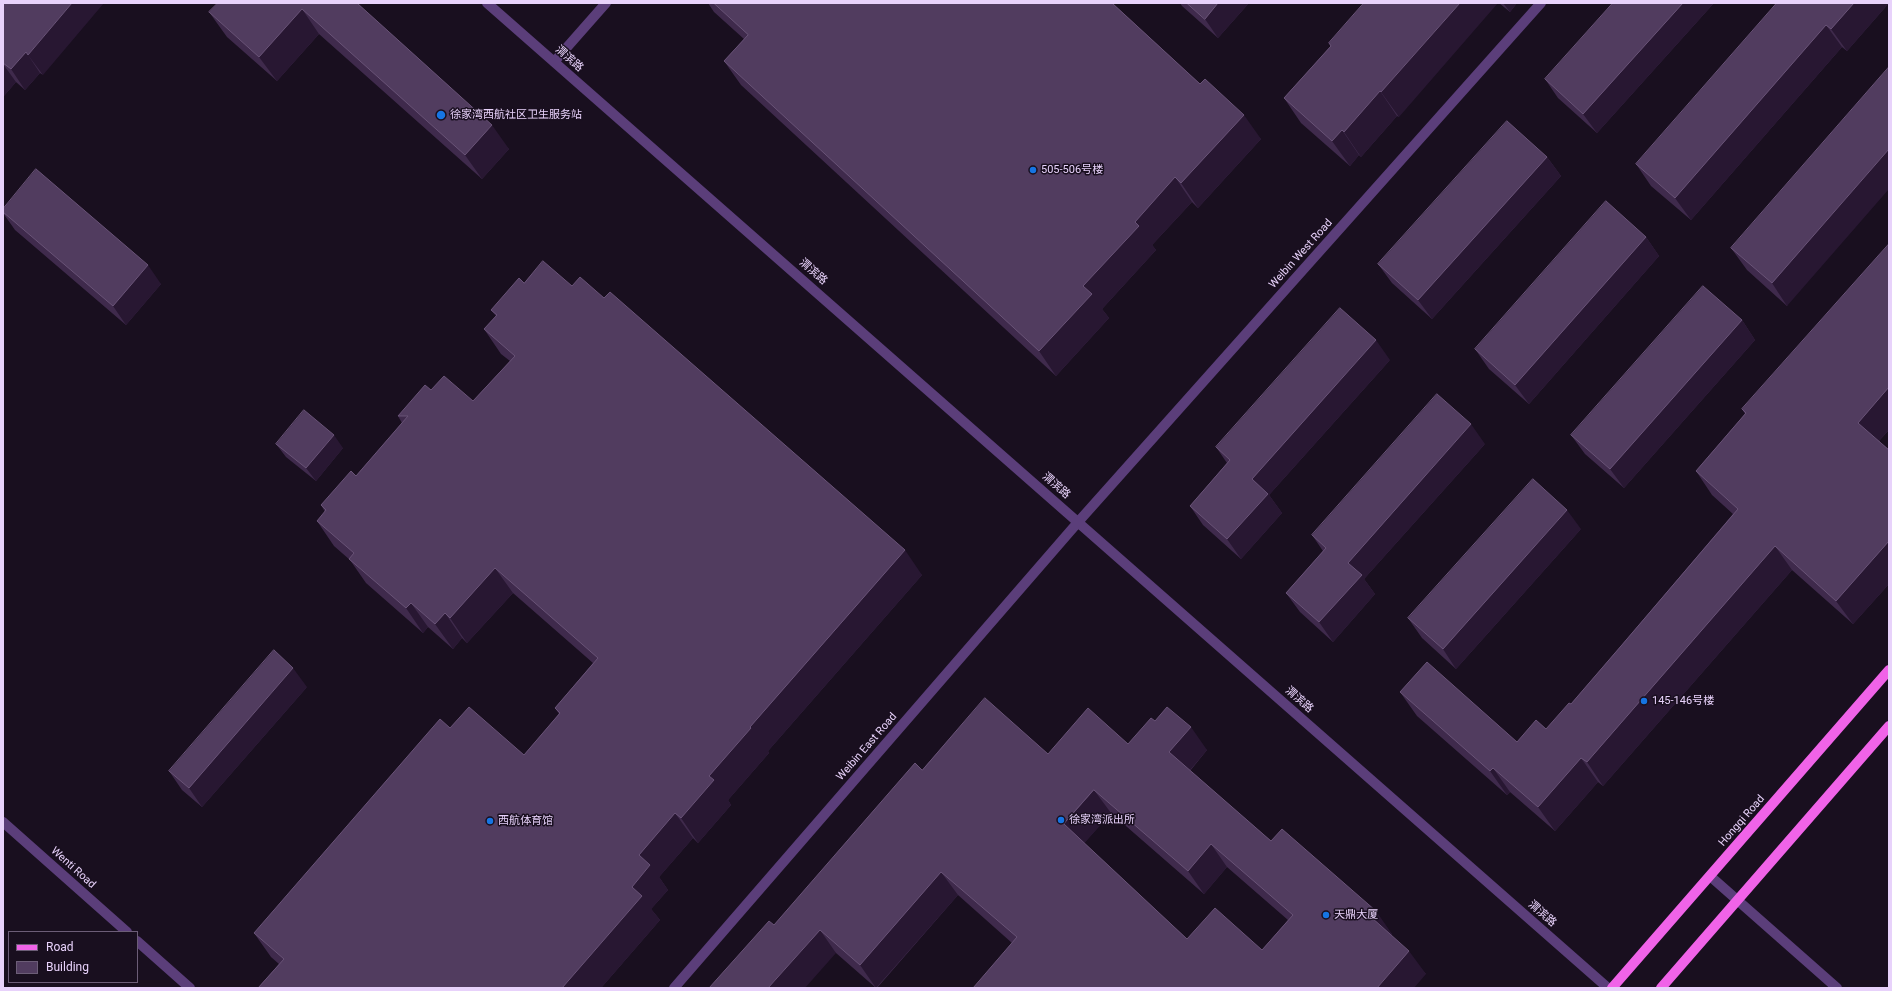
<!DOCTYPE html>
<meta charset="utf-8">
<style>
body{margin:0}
#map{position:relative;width:1892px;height:991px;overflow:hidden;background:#190f1f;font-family:Roboto,sans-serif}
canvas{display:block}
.frame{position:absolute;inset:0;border:4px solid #e8d2fb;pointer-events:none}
.legend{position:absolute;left:8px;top:931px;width:130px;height:52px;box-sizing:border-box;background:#190f1f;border:1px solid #6c5d77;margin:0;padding:5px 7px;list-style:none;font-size:12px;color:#e8d2fb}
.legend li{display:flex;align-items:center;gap:8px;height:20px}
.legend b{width:20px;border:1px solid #6c5d77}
</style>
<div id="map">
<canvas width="1892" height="991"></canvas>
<div class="frame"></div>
<ul class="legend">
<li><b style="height:5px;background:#f063e8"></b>Road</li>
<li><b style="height:11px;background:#513c5f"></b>Building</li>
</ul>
</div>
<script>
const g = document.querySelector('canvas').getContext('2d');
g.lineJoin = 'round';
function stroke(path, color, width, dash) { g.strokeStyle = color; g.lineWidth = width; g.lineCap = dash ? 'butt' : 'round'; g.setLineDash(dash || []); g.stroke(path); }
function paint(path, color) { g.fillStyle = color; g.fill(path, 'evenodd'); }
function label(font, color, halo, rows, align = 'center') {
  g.font = font + ' Roboto,"Noto Sans SC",sans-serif'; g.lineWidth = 3; g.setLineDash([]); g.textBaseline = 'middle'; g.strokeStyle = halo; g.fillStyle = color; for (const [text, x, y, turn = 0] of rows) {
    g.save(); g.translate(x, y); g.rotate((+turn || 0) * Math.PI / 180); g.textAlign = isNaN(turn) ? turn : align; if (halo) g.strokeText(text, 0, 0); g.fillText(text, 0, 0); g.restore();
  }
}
stroke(new Path2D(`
 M 487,3 L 1608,988
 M 554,62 L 606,3
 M 3,822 L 127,932
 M 1710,876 L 1837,988
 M 137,941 L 190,988
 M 674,988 L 1079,521 L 1541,3`), '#5b3e7a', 10);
stroke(new Path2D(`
 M 1612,988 L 1889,670
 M 1661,988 L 1889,726`), '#f063e8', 10);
paint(new Path2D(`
 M 3,3 L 43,75 L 40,73 L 25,90 L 16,82 L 3,97 Z
 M 357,3 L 509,149 L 482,179 L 319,34 L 277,81 L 227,37 L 209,12 Z
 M 708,3 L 1112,3 L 1200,84 L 1261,139 L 1198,208 L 1192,202 L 1152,245 L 1156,250 L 1102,309 L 1109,318 L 1056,376 L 741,85 L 724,61 L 744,39 L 714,12 Z
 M 1180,3 L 1249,3 L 1218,38 L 1182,6 Z
 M 1364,3 L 1399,117 L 1397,116 L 1361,157 L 1359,155 L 1350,166 L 1301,123 L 1284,98 L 1331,46 L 1329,43 Z
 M 1499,3 L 1517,3 L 1510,12 Z
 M 1613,3 L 1714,3 L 1597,133 L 1558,98 L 1545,79 Z
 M 1777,3 L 1889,3 L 1847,51 L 1842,47 L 1691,220 L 1651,186 L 1636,164 Z
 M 1889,67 L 1787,306 L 1747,270 L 1731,248 Z
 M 1547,157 L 1561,176 L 1432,319 L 1392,283 L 1378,264 Z
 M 3,209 L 161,284 L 126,325 L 15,230 L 3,213 Z
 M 1646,237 L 1659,256 L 1529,404 L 1489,369 L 1475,349 Z
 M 1889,244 L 1889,430 L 1879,441 L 1889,450 L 1889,584 L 1853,624 L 1792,570 L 1603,786 L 1598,782 L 1555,831 L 1510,792 L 1507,795 L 1417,716 L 1400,692 L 1517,742 L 1546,729 L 1571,704 L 1621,646 L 1733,514 L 1712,495 L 1696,471 L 1745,414 L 1742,409 Z
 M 524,283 L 572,286 L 922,575 L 768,751 L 769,753 L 728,800 L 731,805 L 698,843 L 693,838 L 659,877 L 668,890 L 651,909 L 660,920 L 601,988 L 258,988 L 279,964 L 271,957 L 254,933 L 450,728 L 524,755 L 559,714 L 555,708 L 593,663 L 513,593 L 467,643 L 462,638 L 453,649 L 428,627 L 423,633 L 366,583 L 350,560 L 334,546 L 317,521 L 325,512 L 321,505 L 356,476 L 402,423 L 398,416 L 431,390 L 473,401 L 510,361 L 501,354 L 484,329 L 496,316 L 491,310 Z
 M 1742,320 L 1755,340 L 1624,488 L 1585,454 L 1571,435 Z
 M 1390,360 L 1269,495 L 1282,513 L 1241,559 L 1203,525 L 1190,506 L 1227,463 L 1216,447 Z
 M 276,444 L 343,448 L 316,481 L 286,457 Z
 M 1485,444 L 1364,579 L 1375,594 L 1333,642 L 1300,612 L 1286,593 L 1323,551 L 1312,535 Z
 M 1581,529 L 1456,669 L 1422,638 L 1408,618 Z
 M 307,687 L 202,807 L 182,790 L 169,771 Z
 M 1155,721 L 1207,750 L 1190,771 L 1271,841 L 1392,934 L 1391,935 L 1426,974 L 1012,943 L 958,895 L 877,988 L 876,988 L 836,953 L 774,925 L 922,770 L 1128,744 ZM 1111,813 L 1204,894 L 1227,867 L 1288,920 L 1262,950 L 1187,939 L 1084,843 Z`), '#3f2a4c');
paint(new Path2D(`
 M 72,3 L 104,3 L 43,75 L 28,55 Z
 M 1218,3 L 1249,3 L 1218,38 L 1205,19 Z
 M 1460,3 L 1498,3 L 1399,117 L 1381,92 Z
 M 1503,3 L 1517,3 L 1510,12 Z
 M 1683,3 L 1714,3 L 1597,133 L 1583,114 Z
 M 1854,3 L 1889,3 L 1847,51 L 1831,29 Z
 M 302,9 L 319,34 L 277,81 L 259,57 Z
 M 1826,25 L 1842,47 L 1691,220 L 1675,198 Z
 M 26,52 L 40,73 L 25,90 L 11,69 Z
 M 3,64 L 16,82 L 3,97 Z
 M 1380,91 L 1397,116 L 1361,157 L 1344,132 Z
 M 1244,115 L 1261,139 L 1198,208 L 1181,183 Z
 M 492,125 L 509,149 L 482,179 L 465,155 Z
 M 1342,130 L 1359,155 L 1350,166 L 1332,141 Z
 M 1889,149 L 1889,189 L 1787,306 L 1772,283 Z
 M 1547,157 L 1561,176 L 1432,319 L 1418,300 Z
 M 1175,177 L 1192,202 L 1152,245 L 1156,250 L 1102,309 L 1109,318 L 1056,376 L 1039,351 L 1083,286 L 1135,222 Z
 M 1646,237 L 1659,256 L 1529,404 L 1515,385 Z
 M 148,265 L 161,284 L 126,325 L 113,306 Z
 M 1742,320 L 1755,340 L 1624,488 L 1610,469 Z
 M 1376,340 L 1390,360 L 1269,495 L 1282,513 L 1241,559 L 1227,539 L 1252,479 Z
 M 1889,387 L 1889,430 L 1874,446 L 1858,423 Z
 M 1471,424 L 1485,444 L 1364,579 L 1375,594 L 1333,642 L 1319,622 L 1348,563 Z
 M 334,435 L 343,448 L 316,481 L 306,468 Z
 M 1567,510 L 1581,529 L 1456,669 L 1443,649 Z
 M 1889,541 L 1889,584 L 1853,624 L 1836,601 Z
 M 1775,546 L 1792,570 L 1603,786 L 1587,762 Z
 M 905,550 L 922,575 L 768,751 L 769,753 L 728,800 L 731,805 L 698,843 L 681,818 L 709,776 L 750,727 Z
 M 495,568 L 513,593 L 467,643 L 450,618 Z
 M 411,603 L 428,627 L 423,633 L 406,608 Z
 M 445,613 L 462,638 L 453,649 L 435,624 Z
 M 293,668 L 307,687 L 202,807 L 189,788 Z
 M 1191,727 L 1207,750 L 1185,776 L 1169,752 Z
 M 1581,758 L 1598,782 L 1555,831 L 1538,807 Z
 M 1493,768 L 1510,792 L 1507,795 L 1490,771 Z
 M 1094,790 L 1111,813 L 1081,847 L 1064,824 Z
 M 675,813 L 693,838 L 659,877 L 668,890 L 651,909 L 660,920 L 601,988 L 562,988 L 632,887 L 639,855 Z
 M 1211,844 L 1227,867 L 1204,894 L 1188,871 Z
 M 941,872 L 958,895 L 876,988 L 860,965 Z
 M 1376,911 L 1392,934 L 1387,941 L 1371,917 Z
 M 820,930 L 836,953 L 805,988 L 768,988 Z
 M 1409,951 L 1426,974 L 1414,988 L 1377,988 Z`), '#281732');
const building = new Path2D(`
 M 3,3 L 72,3 L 28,55 L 26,52 L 11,69 L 3,63 Z
 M 218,3 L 357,3 L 492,125 L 465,155 L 302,9 L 259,57 L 209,12 Z
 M 714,3 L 1112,3 L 1200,84 L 1205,79 L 1244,115 L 1181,183 L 1175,177 L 1135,222 L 1139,226 L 1083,286 L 1092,294 L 1039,351 L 724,61 L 748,35 Z
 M 1187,3 L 1218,3 L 1205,19 Z
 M 1364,3 L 1460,3 L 1381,92 L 1380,91 L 1344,132 L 1342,130 L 1332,141 L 1284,98 L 1331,46 L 1329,43 Z
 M 1613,3 L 1683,3 L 1583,114 L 1545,79 Z
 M 1777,3 L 1854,3 L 1831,29 L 1826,25 L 1675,198 L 1636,164 Z
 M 1889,67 L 1889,149 L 1772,283 L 1731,248 Z
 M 1507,121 L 1547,157 L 1418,300 L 1378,264 Z
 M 36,169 L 148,265 L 113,306 L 3,212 L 3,209 Z
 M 1606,201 L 1646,237 L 1515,385 L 1475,349 Z
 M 1889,244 L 1889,387 L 1858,423 L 1889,450 L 1889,541 L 1836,601 L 1775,546 L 1587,762 L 1581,758 L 1538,807 L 1493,768 L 1490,771 L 1400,692 L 1427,662 L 1517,742 L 1536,720 L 1546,729 L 1569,703 L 1571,704 L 1621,646 L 1738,509 L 1696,471 L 1746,413 L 1742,409 Z
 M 543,261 L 572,286 L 580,277 L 604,298 L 610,292 L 905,550 L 750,727 L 751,728 L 709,776 L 714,780 L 681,818 L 675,813 L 639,855 L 650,865 L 632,887 L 642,896 L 562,988 L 258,988 L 284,959 L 254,933 L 440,719 L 450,728 L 469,707 L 524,755 L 560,713 L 555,708 L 598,658 L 495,568 L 450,618 L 445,613 L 435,624 L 411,603 L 406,608 L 349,559 L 354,553 L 317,521 L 326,510 L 321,505 L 351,471 L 356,476 L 408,416 L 398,416 L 425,385 L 431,390 L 444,376 L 473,401 L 515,356 L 484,329 L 497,315 L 491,310 L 519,278 L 524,283 Z
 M 1703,286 L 1742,320 L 1610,469 L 1571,435 Z
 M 1340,308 L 1376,340 L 1252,479 L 1268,494 L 1227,539 L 1190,506 L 1230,460 L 1216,447 Z
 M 1437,394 L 1471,424 L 1348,563 L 1362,575 L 1319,622 L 1286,593 L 1326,548 L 1312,535 Z
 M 304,410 L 334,435 L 306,468 L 276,444 Z
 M 1533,479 L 1567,510 L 1443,649 L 1408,618 Z
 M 274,650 L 293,668 L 189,788 L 169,771 Z
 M 985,698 L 1048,754 L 1088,708 L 1128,744 L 1151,718 L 1155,721 L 1167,707 L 1191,727 L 1169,752 L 1271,841 L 1282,829 L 1376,911 L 1371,917 L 1409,951 L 1377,988 L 973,988 L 1017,937 L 941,872 L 860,965 L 820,930 L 768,988 L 709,988 L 769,921 L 774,925 L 915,763 L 922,770 ZM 1094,790 L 1188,871 L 1211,844 L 1293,915 L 1262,950 L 1215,908 L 1187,939 L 1064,824 Z`);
paint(building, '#513c5f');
stroke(building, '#695377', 1);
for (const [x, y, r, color] of [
 [441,115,5,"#1675e3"],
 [1033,170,4,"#1675e3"],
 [1644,701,4,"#1675e3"],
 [1061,820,4,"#1675e3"],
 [490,821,4,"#1675e3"],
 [1326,915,4,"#1675e3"]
]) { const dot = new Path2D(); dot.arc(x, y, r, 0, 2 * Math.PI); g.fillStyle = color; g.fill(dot); stroke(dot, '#190f1f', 1.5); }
label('11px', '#e8d2fb', '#190f1f', [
 ["渭滨路",569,59,41],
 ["Weibin West Road",1301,254,-48],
 ["渭滨路",813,272,41],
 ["渭滨路",1056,486,41],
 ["渭滨路",1299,700,41],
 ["Weibin East Road",867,747,-49],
 ["Hongqi Road",1742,821,-49],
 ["Wenti Road",73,868,42],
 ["渭滨路",1542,914,41]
]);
label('11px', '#e8d2fb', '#190f1f', [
 ["徐家湾西航社区卫生服务站",450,115],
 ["505-506号楼",1041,170],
 ["145-146号楼",1652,701],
 ["徐家湾派出所",1069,820],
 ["西航体育馆",498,821],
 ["天鼎大厦",1334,915]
], 'left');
</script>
